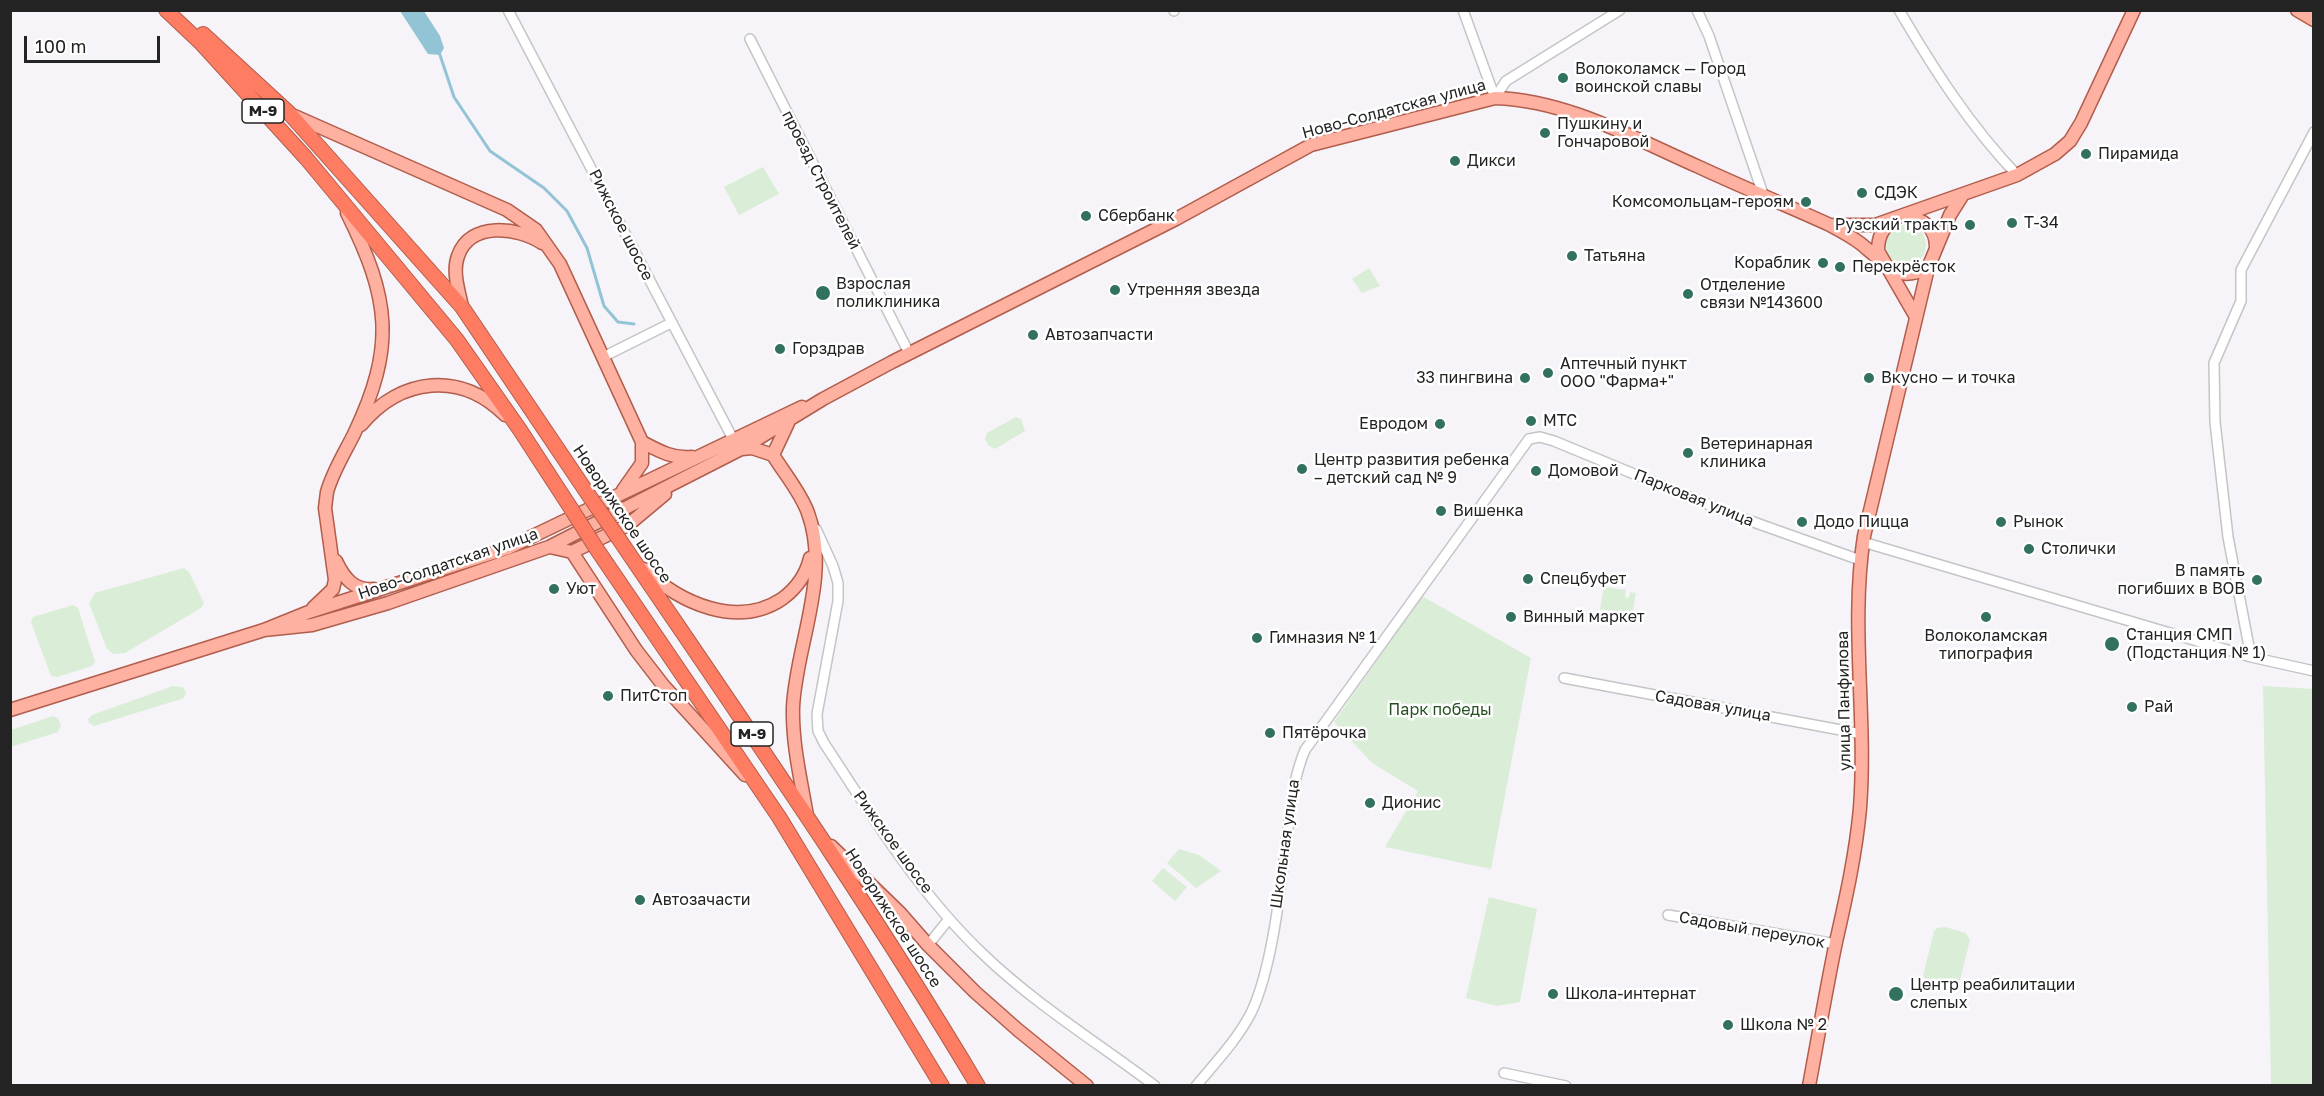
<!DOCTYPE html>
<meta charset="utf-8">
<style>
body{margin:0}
#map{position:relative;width:2324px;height:1096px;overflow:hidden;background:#f6f4f8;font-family:"Golos Text",sans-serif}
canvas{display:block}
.frame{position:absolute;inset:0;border:12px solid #242324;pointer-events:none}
.scale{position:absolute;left:24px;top:36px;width:136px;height:27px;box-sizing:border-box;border:3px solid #242324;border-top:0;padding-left:8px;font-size:18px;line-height:21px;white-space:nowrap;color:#242324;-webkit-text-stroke:4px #fff;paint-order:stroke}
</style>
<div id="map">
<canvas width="2324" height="1096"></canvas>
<div class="frame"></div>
<div class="scale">100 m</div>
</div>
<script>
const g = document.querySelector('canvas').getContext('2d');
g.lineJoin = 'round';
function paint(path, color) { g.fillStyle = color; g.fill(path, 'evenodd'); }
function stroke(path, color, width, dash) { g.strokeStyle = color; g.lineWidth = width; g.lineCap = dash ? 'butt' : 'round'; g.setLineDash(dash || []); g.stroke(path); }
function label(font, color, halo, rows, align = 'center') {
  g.font = font + ' "Golos Text",sans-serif'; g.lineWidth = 5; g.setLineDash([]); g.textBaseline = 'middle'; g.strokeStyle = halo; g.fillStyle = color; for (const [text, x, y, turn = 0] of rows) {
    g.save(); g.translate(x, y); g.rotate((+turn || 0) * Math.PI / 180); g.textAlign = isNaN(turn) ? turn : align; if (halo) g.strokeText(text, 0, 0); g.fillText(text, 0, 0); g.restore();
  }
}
paint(new Path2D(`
 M 763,167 L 779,194 L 739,215 L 724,187 Z
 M1886 245a20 20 0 1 1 40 0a20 20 0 1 1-40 0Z
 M 1369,268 L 1380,286 L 1362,293 L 1352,279 Z
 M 1016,417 L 1021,419 L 1025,431 L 995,449 L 989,446 L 985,439 L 987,433 Z
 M 184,568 L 189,572 L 204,603 L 201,608 L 125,653 L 113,654 L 107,649 L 89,603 L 95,593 Z
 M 1604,587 L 1626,590 L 1625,597 L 1629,598 L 1630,592 L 1636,593 L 1632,615 L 1600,609 Z
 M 1422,596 L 1531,658 L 1491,869 L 1385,847 L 1418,791 L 1372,763 L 1334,722 Z
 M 73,605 L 78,608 L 95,662 L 92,666 L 57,677 L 51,676 L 31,622 L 33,617 Z
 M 173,686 L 182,687 L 186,692 L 184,698 L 94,726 L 89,723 L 88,719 L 92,715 Z
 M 2263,686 L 2313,689 L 2313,1085 L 2271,1085 Z
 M 53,716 L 58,718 L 61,726 L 58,732 L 11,747 L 11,730 Z
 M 1179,849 L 1199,855 L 1221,871 L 1196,888 L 1167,863 Z
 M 1163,868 L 1187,887 L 1175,901 L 1152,881 Z
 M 1489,897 L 1537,909 L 1520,1002 L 1497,1006 L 1466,998 Z
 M 1945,927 L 1966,933 L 1970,940 L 1959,984 L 1952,989 L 1929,983 L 1923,976 L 1934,931 L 1937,928 Z`), '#daedd7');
paint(new Path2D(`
 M 400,11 L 424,11 L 440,36 L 444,48 L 440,55 L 428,54 Z`), '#92c4d6');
stroke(new Path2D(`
 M 440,55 L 454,97 L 490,151 L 544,188 L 567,211 L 587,248 L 604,306 L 618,322 L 634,324`), '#92c4d6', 3);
const minor = new Path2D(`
 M 508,10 L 733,439
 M 1463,10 L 1495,98
 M 1697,10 L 1709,36 L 1763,194
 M 1899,10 C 1933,68 1970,126 2017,175
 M 1174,11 L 1174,10
 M 750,39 L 909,353
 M 1495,98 L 1506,81 L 1620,10
 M 603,357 L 671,323
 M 816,529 L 833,566 L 838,583 L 838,601 L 817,714 L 818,731 L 824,743 C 872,816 920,895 984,955 C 1035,1004 1098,1043 1155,1086
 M 1863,542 L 2251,657 L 2314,671
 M 2251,657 L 2228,537 L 2215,422 L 2214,363 L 2241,301 L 2241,270 L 2314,132
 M 1564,678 L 1862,734
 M 1668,915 L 1836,944
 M 928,945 L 949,919
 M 1504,1073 L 1566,1086
 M 1196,1086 C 1215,1063 1237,1040 1251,1013 C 1272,969 1280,892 1286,843 C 1291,810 1292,781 1305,750 L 1529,439 L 1540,437 L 1554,441 L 1731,514 L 1860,560`);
const major = new Path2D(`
 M 2297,10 L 2314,20
 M 290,114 L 507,210 L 536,230 L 560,264 L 642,442 L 642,463 L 623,490
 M 1905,217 C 1923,218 1936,228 1936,247
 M 1893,220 C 1882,229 1878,237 1878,251 L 1916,317
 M 1834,225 L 1875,225 L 2017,175 L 2055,154 L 2070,141 L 2081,123 L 2134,10
 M 462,307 C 459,291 452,272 458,256 C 470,221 518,227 542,243
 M 361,425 C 401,377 461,371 505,415
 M 642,442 C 659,451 673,459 692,457
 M 742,449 L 752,448 L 773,455 C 784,473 801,493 808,513 C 831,576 796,645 793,707 C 792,744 801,780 807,816
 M 773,455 L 788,423
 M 550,547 L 572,552 L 636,650 L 663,685 L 745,775
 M 572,552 L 628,525 L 665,494
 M 336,561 C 344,578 354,591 374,589
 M 644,569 C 680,603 737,629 782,599 C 797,588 806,575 810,558
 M 313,608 L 333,589 L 335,580 L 325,508 L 327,492 C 333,471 344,454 354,434 C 396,346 390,299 347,213
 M 264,630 L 312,625 L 388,603 L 549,547 L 741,449 L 823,399 L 892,362 L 1176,219 L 1311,145 L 1495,98 C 1567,100 1635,139 1699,167 C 1742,187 1786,205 1830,225 C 1842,232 1855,238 1866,248 C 1889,266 1896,283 1928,268
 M 10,710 L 264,630 L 306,613 L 508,548 L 802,407
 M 831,846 L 900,913 L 928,945 L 975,992 L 1018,1030 L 1087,1086
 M 1809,1086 C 1818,1038 1826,990 1836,942 C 1846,898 1856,853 1860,808 C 1867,717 1850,626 1864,536 L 1928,268 L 1950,215 L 1962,196`);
const highway = new Path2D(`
 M 166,10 L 202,44 L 306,158 L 457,340 L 520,430 L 572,510
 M 203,34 L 289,113 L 462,307 L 592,500
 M 619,539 C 741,719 866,898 978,1086
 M 596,548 L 779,817 L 942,1086`);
stroke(minor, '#c5c4c7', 12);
stroke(major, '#b25d4c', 15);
stroke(highway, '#b25d4c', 16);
stroke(minor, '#fff', 9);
stroke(major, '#feb0a1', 12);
stroke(highway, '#fe7c62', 14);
const highwayBridge = new Path2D(`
 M 592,500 L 619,539
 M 572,510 L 596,548`);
stroke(highwayBridge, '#b25d4c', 16, []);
stroke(highwayBridge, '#fe7c62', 14);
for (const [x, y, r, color] of [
 [1563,78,6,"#32715f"],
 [1545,133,6,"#32715f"],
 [2086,154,6,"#32715f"],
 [1455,161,6,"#32715f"],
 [1862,193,6,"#32715f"],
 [1806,202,6,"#32715f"],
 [1086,216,6,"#32715f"],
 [2012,223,6,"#32715f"],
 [1970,225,6,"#32715f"],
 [1572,256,6,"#32715f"],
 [1823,263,6,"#32715f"],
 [1840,267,6,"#32715f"],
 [1115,290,6,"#32715f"],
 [823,293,8,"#32715f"],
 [1688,294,6,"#32715f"],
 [1033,335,6,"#32715f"],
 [780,349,6,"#32715f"],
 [1548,373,6,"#32715f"],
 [1525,378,6,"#32715f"],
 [1869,378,6,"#32715f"],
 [1531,421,6,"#32715f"],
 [1440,424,6,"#32715f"],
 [1688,453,6,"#32715f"],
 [1302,469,6,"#32715f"],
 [1536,471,6,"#32715f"],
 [1441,511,6,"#32715f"],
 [1802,522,6,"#32715f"],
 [2001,522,6,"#32715f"],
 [2029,549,6,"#32715f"],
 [1528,579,6,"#32715f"],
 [2257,580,6,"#32715f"],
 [554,589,6,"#32715f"],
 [1511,617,6,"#32715f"],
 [1986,617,6,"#32715f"],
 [1257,638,6,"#32715f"],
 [2112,644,8,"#32715f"],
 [608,696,6,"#32715f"],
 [2132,707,6,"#32715f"],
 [1270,733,6,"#32715f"],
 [1370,803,6,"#32715f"],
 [640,900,6,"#32715f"],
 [1553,994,6,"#32715f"],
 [1896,994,8,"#32715f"],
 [1728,1025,6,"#32715f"]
]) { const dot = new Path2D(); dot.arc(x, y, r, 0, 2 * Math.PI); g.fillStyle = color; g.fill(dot); stroke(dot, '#fff', 2); }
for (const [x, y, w] of [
 [263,111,42],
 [752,734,42]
]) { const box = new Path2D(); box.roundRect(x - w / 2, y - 12, w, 24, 4.5); g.fillStyle = '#fff'; g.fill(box); stroke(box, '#242324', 1.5); }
label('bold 15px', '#242324', null, [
 ["М-9",263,111],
 ["М-9",752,734]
]);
label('16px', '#242324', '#fff', [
 ["Волоколамск — Город",1575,69],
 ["воинской славы",1575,87],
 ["Пушкину и",1557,124],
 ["Гончаровой",1557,142],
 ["Пирамида",2098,154],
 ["Дикси",1467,161],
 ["СДЭК",1874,193],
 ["Комсомольцам-героям",1794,202,"right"],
 ["Сбербанк",1098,216],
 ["Т-34",2024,223],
 ["Рузский трактъ",1958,225,"right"],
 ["Татьяна",1584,256],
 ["Кораблик",1811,263,"right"],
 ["Перекрёсток",1852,267],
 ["Взрослая",836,284],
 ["поликлиника",836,302],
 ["Отделение",1700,285],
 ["связи №143600",1700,303],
 ["Утренняя звезда",1127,290],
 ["Автозапчасти",1045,335],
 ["Горздрав",792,349],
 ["Аптечный пункт",1560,364],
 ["ООО \"Фарма+\"",1560,382],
 ["33 пингвина",1513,378,"right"],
 ["Вкусно — и точка",1881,378],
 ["МТС",1543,421],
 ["Евродом",1428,424,"right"],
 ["Ветеринарная",1700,444],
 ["клиника",1700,462],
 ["Центр развития ребенка",1314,460],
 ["– детский сад № 9",1314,478],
 ["Домовой",1548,471],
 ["Вишенка",1453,511],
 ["Додо Пицца",1814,522],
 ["Рынок",2013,522],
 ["Столички",2041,549],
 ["В память",2245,571,"right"],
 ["погибших в ВОВ",2245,589,"right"],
 ["Спецбуфет",1540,579],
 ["Уют",566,589],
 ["Винный маркет",1523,617],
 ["Станция СМП",2126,635],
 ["(Подстанция № 1)",2126,653],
 ["Волоколамская",1986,636,"center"],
 ["типография",1986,654,"center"],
 ["Гимназия № 1",1269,638],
 ["ПитСтоп",620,696],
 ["Рай",2144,707],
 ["Пятёрочка",1282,733],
 ["Дионис",1382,803],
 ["Автозачасти",652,900],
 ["Центр реабилитации",1910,985],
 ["слепых",1910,1003],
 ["Школа-интернат",1565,994],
 ["Школа № 2",1740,1025]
], 'left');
label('16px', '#242324', '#fff', [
 ["Ново-Солдатская улица",1394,109,-15],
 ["проезд Строителей",821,180,63],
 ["Рижское шоссе",621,225,63],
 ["Парковая улица",1694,498,22],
 ["Новорижское шоссе",622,514,56],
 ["Ново-Солдатская улица",448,564,-19],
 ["улица Панфилова",1844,701,-91],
 ["Садовая улица",1713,706,10],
 ["Рижское шоссе",893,842,54],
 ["Школьная улица",1285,844,-82],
 ["Новорижское шоссе",893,918,57],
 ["Садовый переулок",1752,930,10]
]);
label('16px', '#265021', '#fff', [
 ["Парк победы",1440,710]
]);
</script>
